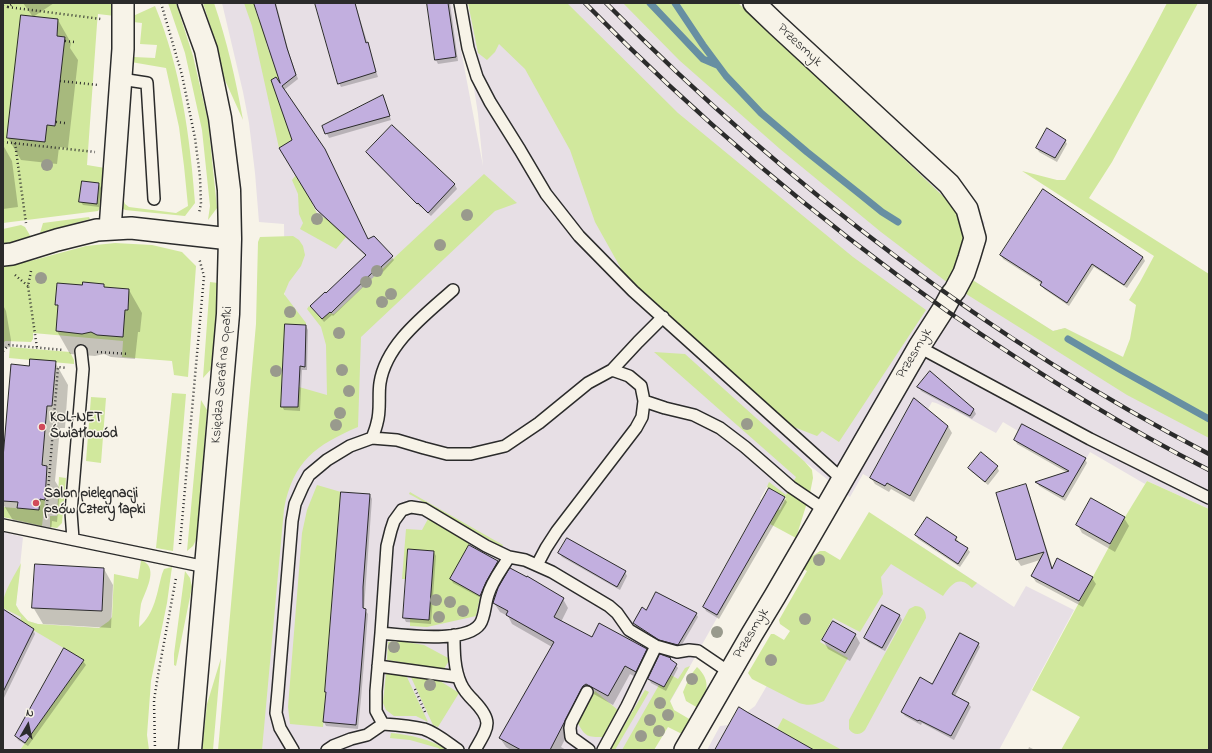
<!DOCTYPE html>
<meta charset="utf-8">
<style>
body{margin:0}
#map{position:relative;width:1212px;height:753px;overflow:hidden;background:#f7f3e8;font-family:"Indie Flower",sans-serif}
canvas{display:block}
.frame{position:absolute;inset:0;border:4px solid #2b2b2b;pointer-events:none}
.north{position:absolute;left:8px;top:705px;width:40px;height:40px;-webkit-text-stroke:3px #f7f3e8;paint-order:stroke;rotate:9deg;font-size:11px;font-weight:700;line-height:16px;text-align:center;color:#2b2b2b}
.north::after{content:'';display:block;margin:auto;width:14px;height:18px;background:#2b2b2b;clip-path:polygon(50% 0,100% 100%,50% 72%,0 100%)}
</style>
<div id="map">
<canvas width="1212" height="753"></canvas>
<div class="frame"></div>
<div class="north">N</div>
</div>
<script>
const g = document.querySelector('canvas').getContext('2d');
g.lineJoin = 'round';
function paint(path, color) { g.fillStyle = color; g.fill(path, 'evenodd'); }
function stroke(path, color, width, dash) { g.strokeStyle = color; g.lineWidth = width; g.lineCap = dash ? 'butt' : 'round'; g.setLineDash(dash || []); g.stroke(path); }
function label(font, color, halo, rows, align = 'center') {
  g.font = font + ' "Indie Flower",sans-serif'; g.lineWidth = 3; g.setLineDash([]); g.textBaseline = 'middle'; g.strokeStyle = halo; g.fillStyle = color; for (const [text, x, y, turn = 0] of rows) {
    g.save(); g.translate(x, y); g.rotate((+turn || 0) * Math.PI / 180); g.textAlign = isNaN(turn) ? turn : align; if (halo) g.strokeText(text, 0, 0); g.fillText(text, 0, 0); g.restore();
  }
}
paint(new Path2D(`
 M 222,3 L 452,3 L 483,166 L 478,114 L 466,37 L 470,3 L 732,3 L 905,162 L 985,222 L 971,279 L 1053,331 L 1065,328 L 1209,400 L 1209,509 L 1147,481 L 1145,484 L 1090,452 L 1077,474 L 1013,440 L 1018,431 L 1003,422 L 996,433 L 950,408 L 949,409 L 936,403 L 932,402 L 885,486 L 863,474 L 850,497 L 805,462 L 786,495 L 786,498 L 767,487 L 760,499 L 762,500 L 714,586 L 729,595 L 727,600 L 643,750 L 249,750 L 278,419 L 324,409 L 281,407 L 285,324 L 284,224 L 259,222 L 255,173 L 249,123 L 243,92 Z
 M 887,524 L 1014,607 L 1026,586 L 1074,610 L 999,750 L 707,750 L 720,726 L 729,725 L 739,707 L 747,712 L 755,706 L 840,561 Z
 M 3,532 L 23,537 L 16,605 L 20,612 L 28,621 L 38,624 L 99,628 L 87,656 L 20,750 L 3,750 Z`), '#e7dfe5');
paint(new Path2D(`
 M 3,3 L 114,3 L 115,16 L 98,14 L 97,24 L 87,165 L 105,168 L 100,208 L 98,211 L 3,223 Z
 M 168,3 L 176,3 L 193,56 L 208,121 L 217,208 L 208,220 L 210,206 L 202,130 L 185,53 Z
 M 203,3 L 214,3 C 227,41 236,80 243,120 L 224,78 L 211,28 Z
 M 244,3 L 256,3 L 254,5 L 258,18 L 261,18 L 267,41 L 266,43 L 286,99 L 279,104 L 283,114 L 288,112 L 296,138 L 279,148 L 252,26 Z
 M 468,3 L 567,3 L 678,113 L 853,257 L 926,310 L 839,442 L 822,431 L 817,436 L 786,424 L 624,274 L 595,222 L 570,150 L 525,69 L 499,44 L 495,52 L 487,60 L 478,53 Z
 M 623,3 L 738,3 L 882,138 L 948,201 L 959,213 L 964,237 L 963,251 L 948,283 L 881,232 L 780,149 L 679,60 Z
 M 1167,3 L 1198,3 L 1112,162 L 1089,198 L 1209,274 L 1209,438 L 1127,395 L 963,292 L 971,279 L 1053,331 L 1065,328 L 1123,357 L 1130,339 L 1136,305 L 1129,300 L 1140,282 L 1154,256 L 1022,171 L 1057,180 L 1065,180 C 1101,122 1136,64 1167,3 Z
 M 155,6 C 181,69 190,137 195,203 L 185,216 L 125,210 L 121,207 L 123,166 L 125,166 L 123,198 L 125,204 L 129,207 L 176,213 L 188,206 L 184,166 L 179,127 L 166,68 L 131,62 L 131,57 L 134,57 L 155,58 L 157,45 L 140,44 L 142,23 L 133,22 L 133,16 Z
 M 484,174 L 517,203 L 495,211 L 361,337 L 358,427 C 316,445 293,461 284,509 L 262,750 L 218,750 L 256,324 L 258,242 L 260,237 L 293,236 L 299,240 L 303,246 L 305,255 L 301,266 L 289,282 L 284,294 L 306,323 L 306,334 L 298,334 L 299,324 L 285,324 L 281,406 L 298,407 L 299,387 L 327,395 L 326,345 L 321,327 L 307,309 L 309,306 L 322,319 L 329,313 L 334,314 Z
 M 296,175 L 313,203 L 312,204 L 318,215 L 329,220 L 346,237 L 336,249 L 300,229 L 303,223 L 299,214 L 298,194 L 292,180 Z
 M 89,217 L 90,219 L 40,233 L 43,223 Z
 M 21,225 L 25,227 L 31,237 L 3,246 L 3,229 Z
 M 115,243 L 152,245 L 182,252 L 196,266 L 188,377 L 174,375 L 172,361 L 122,357 L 123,341 L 33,333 L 33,339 L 31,342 L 5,341 L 3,344 L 3,266 L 34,260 L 86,246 Z
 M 210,282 L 218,283 L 213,367 L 203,378 Z
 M 10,347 L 70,352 L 74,360 L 74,364 L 9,358 Z
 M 654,352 L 685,354 L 805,462 L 812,470 L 813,478 L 810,493 L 796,538 L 770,524 L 778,509 L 780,510 L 786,498 L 767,487 L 769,482 L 786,495 L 796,477 Z
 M 172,393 L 186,394 L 173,551 L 156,548 Z
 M 91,397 L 106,398 L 101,463 L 86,461 Z
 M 201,400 L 207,410 L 197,538 L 193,546 L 187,551 Z
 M 59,477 L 66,478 L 62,523 L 57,528 L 50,527 L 50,516 L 57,516 Z
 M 1147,481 L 1209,509 L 1209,750 L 1061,750 L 1080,717 L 1032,690 L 1125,517 Z
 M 317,485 L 341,492 L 334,584 L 334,606 L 332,606 L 323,727 L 290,724 L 288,707 L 302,533 L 307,510 Z
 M 410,492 L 415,495 L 503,545 L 502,547 L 413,496 L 409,494 Z
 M 40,499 L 45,500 L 42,526 L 3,517 L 3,507 L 38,510 Z
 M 869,512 L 977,583 L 972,588 C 959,575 952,583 943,596 L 891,564 L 881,577 L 883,594 L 860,632 L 833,618 L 820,642 L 848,658 L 824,701 C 815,705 808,706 799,703 L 752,679 L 748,673 L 771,634 L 774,634 L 784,640 L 790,631 L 780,624 L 779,620 L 807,571 L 803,569 L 808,559 L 820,551 L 825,551 L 840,560 Z
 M 428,519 L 470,543 L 450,579 L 479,595 L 480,597 L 476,616 L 427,627 L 410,626 L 410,619 L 429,620 L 434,551 L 408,549 L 406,579 L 402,579 L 406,529 L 422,530 Z
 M 141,561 L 143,561 C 159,569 145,591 141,604 C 140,611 139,620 139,627 C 155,614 157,592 162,574 L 164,569 L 172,567 L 167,603 L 151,681 L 147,735 L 149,750 L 20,750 L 84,660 L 33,630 L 20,623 L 21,617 L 3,608 C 2,593 14,577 21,563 L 16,605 L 20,612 L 28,621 L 38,624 L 99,628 L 109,621 L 112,617 L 114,574 L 138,579 Z
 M 185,571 L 190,578 L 192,587 L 176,666 L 174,665 L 174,654 Z
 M 915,606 C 922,606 926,610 926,618 L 865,730 C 860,736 853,735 849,729 L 849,720 L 908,611 L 909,609 Z
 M 400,641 L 424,645 L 450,659 L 444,669 L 387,660 L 388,642 Z
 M 221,658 L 213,750 L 202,750 L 207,704 Z
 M 690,666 L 670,701 L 674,710 L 691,720 L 684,733 L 680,733 L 668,727 L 654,750 L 622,750 L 659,685 L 664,687 L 671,675 L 678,679 L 685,668 Z
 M 697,667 C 712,681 707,693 698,708 L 686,701 L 683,692 L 690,676 Z
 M 386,673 L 406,675 L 428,722 L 416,716 L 394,716 L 386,710 L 383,703 Z
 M 410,675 L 437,679 L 459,693 L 438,727 L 433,725 Z
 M 645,690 L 649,692 L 615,750 L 610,750 Z
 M 595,691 L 619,711 L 604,737 C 586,737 586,737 577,722 Z
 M 783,718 L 842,750 L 814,750 L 777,729 Z
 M 391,733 C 410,735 431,739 447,750 L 441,750 L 438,748 L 410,740 L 390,738 Z`), '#d1e89d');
paint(new Path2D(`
 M 23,3 L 54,3 L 33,17 Z
 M 258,3 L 276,3 L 289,53 L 298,79 L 284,90 L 368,240 L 392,257 L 394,260 L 383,272 L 381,270 L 333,316 L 332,315 L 324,322 L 311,306 L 326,294 L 366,256 L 320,214 L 280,148 L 293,141 L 282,87 L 255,5 Z
 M 316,3 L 355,3 L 378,77 L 341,87 L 339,83 Z
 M 427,3 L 450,3 L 458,61 L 438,64 L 436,60 Z
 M 58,20 L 71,43 L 70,48 L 78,60 L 68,148 L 59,147 L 57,164 L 21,160 L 8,138 Z
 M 383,96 L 391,120 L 329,138 L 323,126 Z
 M 392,126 L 455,185 L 457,189 L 431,216 L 421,207 L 420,207 L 369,156 L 367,152 Z
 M 1065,140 L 1067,144 L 1057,162 L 1039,152 L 1037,148 Z
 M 3,145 L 12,161 L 18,207 L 3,209 Z
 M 99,184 L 101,188 L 99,207 L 83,205 L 80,201 Z
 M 1001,255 L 1143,257 L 1145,261 L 1127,288 L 1094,267 L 1069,306 L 1044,289 L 1042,285 L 1042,284 L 1003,259 Z
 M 103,285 L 105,288 L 129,290 L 142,313 L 140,332 L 138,332 L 135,359 L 111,357 L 104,354 L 95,356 L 70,354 L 57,331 L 59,308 L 56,304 L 83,286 Z
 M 3,305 L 6,311 L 11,340 L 11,347 L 3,348 Z
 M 306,326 L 308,330 L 307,370 L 302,370 L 300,411 L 284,410 L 282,406 Z
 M 55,362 L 68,385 L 65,428 L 60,428 L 55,481 L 60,489 L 57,522 L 52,521 L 51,532 L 31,530 L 28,524 L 14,522 L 3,504 L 3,471 L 30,367 Z
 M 930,372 L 974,410 L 976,414 L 972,419 L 921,391 L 919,387 Z
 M 948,426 L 952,433 L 914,502 L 891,489 L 889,492 L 875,484 L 871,478 Z
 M 1015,440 L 1085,459 L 1087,463 L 1065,501 L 1039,486 L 1037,482 L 1068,473 L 1017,444 Z
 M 997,467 L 999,471 L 988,485 L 972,472 L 969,468 Z
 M 1026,486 L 1029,492 L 1053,569 L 1092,578 L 1096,584 L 1083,607 L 1036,582 L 1032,576 L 1040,560 L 1021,566 L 1017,560 L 997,494 Z
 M 370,495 L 372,499 L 364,609 L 368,614 L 361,699 L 358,729 L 326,726 L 324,722 Z
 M 784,498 L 787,502 L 719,619 L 706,611 L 704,607 Z
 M 1124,518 L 1129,526 L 1115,552 L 1082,533 L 1077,524 Z
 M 916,535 L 956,538 L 959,542 L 958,543 L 967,548 L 970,552 L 960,567 L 918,539 Z
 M 434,552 L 436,556 L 431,624 L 406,622 L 404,618 Z
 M 559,553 L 625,572 L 627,576 L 620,590 L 562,557 Z
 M 497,562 L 500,566 L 483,599 L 453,583 L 451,579 Z
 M 104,569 L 113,585 L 111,628 L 43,624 L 33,607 Z
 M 563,599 L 568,608 L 561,622 L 592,638 L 646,649 L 651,659 L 641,680 L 630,674 L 613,705 L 592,693 L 586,698 L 561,747 L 566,750 L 511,750 L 506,747 L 500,738 L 552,647 L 512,624 L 508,616 L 500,612 L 494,603 Z
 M 883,606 L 900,616 L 902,620 L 885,651 L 868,642 L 865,638 Z
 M 3,611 L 33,629 L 35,634 L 3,700 Z
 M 647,611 L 696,613 L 698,617 L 680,648 L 662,643 L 636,627 L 634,623 Z
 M 855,634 L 860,643 L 850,661 L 828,649 L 823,640 Z
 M 978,643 L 980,647 L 955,696 L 968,703 L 971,707 L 954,740 L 922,723 L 921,725 L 905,716 L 902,712 Z
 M 65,649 L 83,661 L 86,665 L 28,746 L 18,740 L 16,736 Z
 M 670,658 L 678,668 L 666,691 L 651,683 L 649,679 Z
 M 1029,747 L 1035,750 L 1028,750 Z`), '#0003');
stroke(new Path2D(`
 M 650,3 L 703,59 L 717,65
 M 675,3 L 703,45 L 726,76 L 761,113 L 807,152 L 861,195 L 882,212 L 898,222
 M 1068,339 L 1121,370 L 1209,419`), '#678fa2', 7);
const building = new Path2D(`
 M 254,3 L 275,3 L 287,48 L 296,75 L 282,86 L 325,149 L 368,239 L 374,236 L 393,256 L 381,267 L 382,268 L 381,269 L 378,267 L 331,313 L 330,312 L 322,319 L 310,306 L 325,292 L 326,293 L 366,255 L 316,209 L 279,148 L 292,140 L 271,80 L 276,77 L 280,83 Z
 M 315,3 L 355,3 L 366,43 L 368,42 L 376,72 L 338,84 Z
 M 427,3 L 448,3 L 456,57 L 435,60 Z
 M 21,15 L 58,19 L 57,36 L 65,37 L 55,126 L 47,125 L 45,142 L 7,138 Z
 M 383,95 L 390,116 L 325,134 L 322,126 Z
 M 392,125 L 455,184 L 428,213 L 418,203 L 417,204 L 366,152 Z
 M 1047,128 L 1066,140 L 1055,158 L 1036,148 Z
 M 82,181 L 99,183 L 97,204 L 79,202 Z
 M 1043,189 L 1143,257 L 1124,285 L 1092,264 L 1067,303 L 1040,285 L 1042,282 L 1000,255 Z
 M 83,282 L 104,284 L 104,287 L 129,289 L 128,310 L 125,310 L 123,337 L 97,335 L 91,332 L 82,334 L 56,331 L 58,305 L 55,305 L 57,283 L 82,285 Z
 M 285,324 L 306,325 L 305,367 L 300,366 L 298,407 L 281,407 Z
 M 30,359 L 56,361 L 52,406 L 47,406 L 42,465 L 47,466 L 45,500 L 40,499 L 39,510 L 17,508 L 18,502 L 3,501 L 3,458 L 11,364 L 29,366 Z
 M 930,371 L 974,409 L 970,416 L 917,387 Z
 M 914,398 L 948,426 L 910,496 L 887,483 L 885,486 L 870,478 Z
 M 1022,424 L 1086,458 L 1063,497 L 1035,482 L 1069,471 L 1014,440 Z
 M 981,452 L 998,466 L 985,482 L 968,468 Z
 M 1026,484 L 1052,569 L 1057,558 L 1093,577 L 1079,601 L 1031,576 L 1044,552 L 1016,560 L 996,493 Z
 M 769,488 L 785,497 L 717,615 L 703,607 Z
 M 341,492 L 370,494 L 363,587 L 363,608 L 366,609 L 359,695 L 356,725 L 323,722 L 326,692 L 325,692 Z
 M 1091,498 L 1125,517 L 1110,544 L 1076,525 Z
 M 927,517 L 957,537 L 955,540 L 968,548 L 958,564 L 915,535 Z
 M 567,538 L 626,571 L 617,587 L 558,553 Z
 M 469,545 L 498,561 L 486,582 L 480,596 L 450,579 Z
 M 408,549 L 434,551 L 429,620 L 403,618 Z
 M 35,564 L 104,568 L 102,611 L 32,608 Z
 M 510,568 L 527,577 L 527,576 L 564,598 L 554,617 L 592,637 L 599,623 L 647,649 L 636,672 L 625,666 L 608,696 L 586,684 L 583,686 L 550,750 L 521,750 L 499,738 L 554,642 L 506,615 L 508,611 L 493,603 L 498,588 Z
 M 656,592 L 697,613 L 678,645 L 659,640 L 633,623 L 642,607 L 646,610 Z
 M 882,605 L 900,615 L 882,648 L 864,638 Z
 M 3,609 L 34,629 L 3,692 Z
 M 833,621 L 856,634 L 845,653 L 822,640 Z
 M 960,633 L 979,643 L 952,694 L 969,703 L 951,736 L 919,720 L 918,721 L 901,712 L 920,677 L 932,684 Z
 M 64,648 L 84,660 L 25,743 L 15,736 Z
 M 660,654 L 671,658 L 670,659 L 677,664 L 664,687 L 648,679 Z
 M 739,707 L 747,712 L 814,750 L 715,750 Z`);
paint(building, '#c2afdf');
stroke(building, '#2b2b2b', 1);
const service = new Path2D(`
 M 460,3 L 468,48 L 477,77 L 490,102 L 520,150 L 546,194 L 579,236 L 633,291 L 843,480
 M 121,79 L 147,83 L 154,199
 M 919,347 L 1090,439 L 1209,498
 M 612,370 L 638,342 L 663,317
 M 644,401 L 665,408 L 694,415 L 720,428 L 745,447 L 791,487 L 825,510
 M 372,438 C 374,433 376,428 377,423 C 381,410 378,396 380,383 C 386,344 425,315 453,290
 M 3,525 L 206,567
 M 73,539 L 71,512 L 83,369 L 81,351
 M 381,633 C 402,635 466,644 480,624 C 485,617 485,603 488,595 C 492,581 502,569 509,557
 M 454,635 C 454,651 454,669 461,684 C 464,691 469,696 474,701 C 494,722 488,727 475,750
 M 378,666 L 458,677
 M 587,692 L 571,723 L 570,728 L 571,737 L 589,750
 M 293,750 L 280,728 L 276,713 L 278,691 L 292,521 L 295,504 L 303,486 L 309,475 L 327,460 L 350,446 L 372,438 L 397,440 L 424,448 L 447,454 L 471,454 L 505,446 L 539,423 L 588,383 L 612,370 L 629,376 L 641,386 L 644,401 L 642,417 L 636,428 L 557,531 L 546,548 L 537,565
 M 327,750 L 333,746 L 351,739 L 367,735 L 383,724
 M 458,750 C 448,743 436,733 424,729 C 411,726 397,725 383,724 L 376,711 L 376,691 L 381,633 L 387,546 L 391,530 L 394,521 L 402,510 L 411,507 L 424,509 L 486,546 L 509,557 L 525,560 L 552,572 L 609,606 L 617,613 L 629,630 L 656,646 L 677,652 L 689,650 L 698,651 L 729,672
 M 603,750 L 627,706 L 656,646`);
const minor = new Path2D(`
 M 110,229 L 123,49 L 123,3
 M 3,255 L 12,254 L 57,240 L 97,230 L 131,228 L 230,239
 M 685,750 L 752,634 L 775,596 L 825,510 L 919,347 L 944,308 L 951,295 L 955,290 L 964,273 L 969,258 L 975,238 L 967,209 L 949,184 L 777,25 L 754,3`);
const tertiary = new Path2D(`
 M 189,3 L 206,50 L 220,118 L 229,190 L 230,239 L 228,314 L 190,750`);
stroke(service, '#2b2b2b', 14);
stroke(minor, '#2b2b2b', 24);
stroke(tertiary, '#2b2b2b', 25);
stroke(new Path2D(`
 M 161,3 L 182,75 L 195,138 L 200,177 L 201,204 L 199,213
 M 3,6 L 8,7 L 14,3
 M 8,7 L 101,19
 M 65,41 L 75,42
 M 60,81 L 98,85
 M 56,122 L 65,123
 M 3,142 L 95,152
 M 15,143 L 26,223
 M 31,271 L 28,286 L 37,348
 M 15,275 L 28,286
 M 3,351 L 9,345 L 64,350
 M 97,352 L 128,354
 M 46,517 L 58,367 L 67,368
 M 180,544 L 204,276 L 199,258
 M 415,689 L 425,712
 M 155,750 L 154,700 L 158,675 L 176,578`), '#2b2b2b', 2.5, [1, 3]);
stroke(service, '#f7f3e8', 11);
stroke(minor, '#f7f3e8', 21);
stroke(tertiary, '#f7f3e8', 22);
const rail = new Path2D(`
 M 585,3 C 696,117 817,219 947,311 C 1031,369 1118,424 1209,470
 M 606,3 C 783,182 986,338 1209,454`);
stroke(rail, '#2b2b2b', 4.5);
stroke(rail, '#f7f3e8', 3, [9]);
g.fillStyle = '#999a8d';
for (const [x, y] of [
 [47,165],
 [467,215],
 [317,219],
 [440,245],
 [377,271],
 [41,278],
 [366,282],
 [391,294],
 [382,302],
 [290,312],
 [339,333],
 [342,370],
 [276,371],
 [349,391],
 [340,413],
 [747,424],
 [336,425],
 [819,560],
 [436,600],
 [450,602],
 [463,611],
 [439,617],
 [805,619],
 [717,632],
 [394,647],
 [771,660],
 [692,679],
 [430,685],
 [660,703],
 [668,715],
 [650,720],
 [659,731],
 [641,736]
]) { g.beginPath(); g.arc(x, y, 6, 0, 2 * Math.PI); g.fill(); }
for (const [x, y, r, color] of [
 [42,427,4,"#d1495b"],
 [36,503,4,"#d1495b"]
]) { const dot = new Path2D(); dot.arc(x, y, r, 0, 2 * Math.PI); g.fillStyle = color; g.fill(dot); stroke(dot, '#f7f3e8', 1.5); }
label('14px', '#2b2b2b', '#f7f3e8', [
 ["Przesmyk",799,46,43],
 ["Przesmyk",915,354,-59],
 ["Księdza Serafina Opałki",223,375,-85],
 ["Przesmyk",752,634,-59]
]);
label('bold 14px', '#2b2b2b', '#f7f3e8', [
 ["KOL-NET",50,419],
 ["Światłowód",50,435],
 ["Salon pielęgnacji",44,495],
 ["psów Cztery łapki",44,511]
], 'left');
</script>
